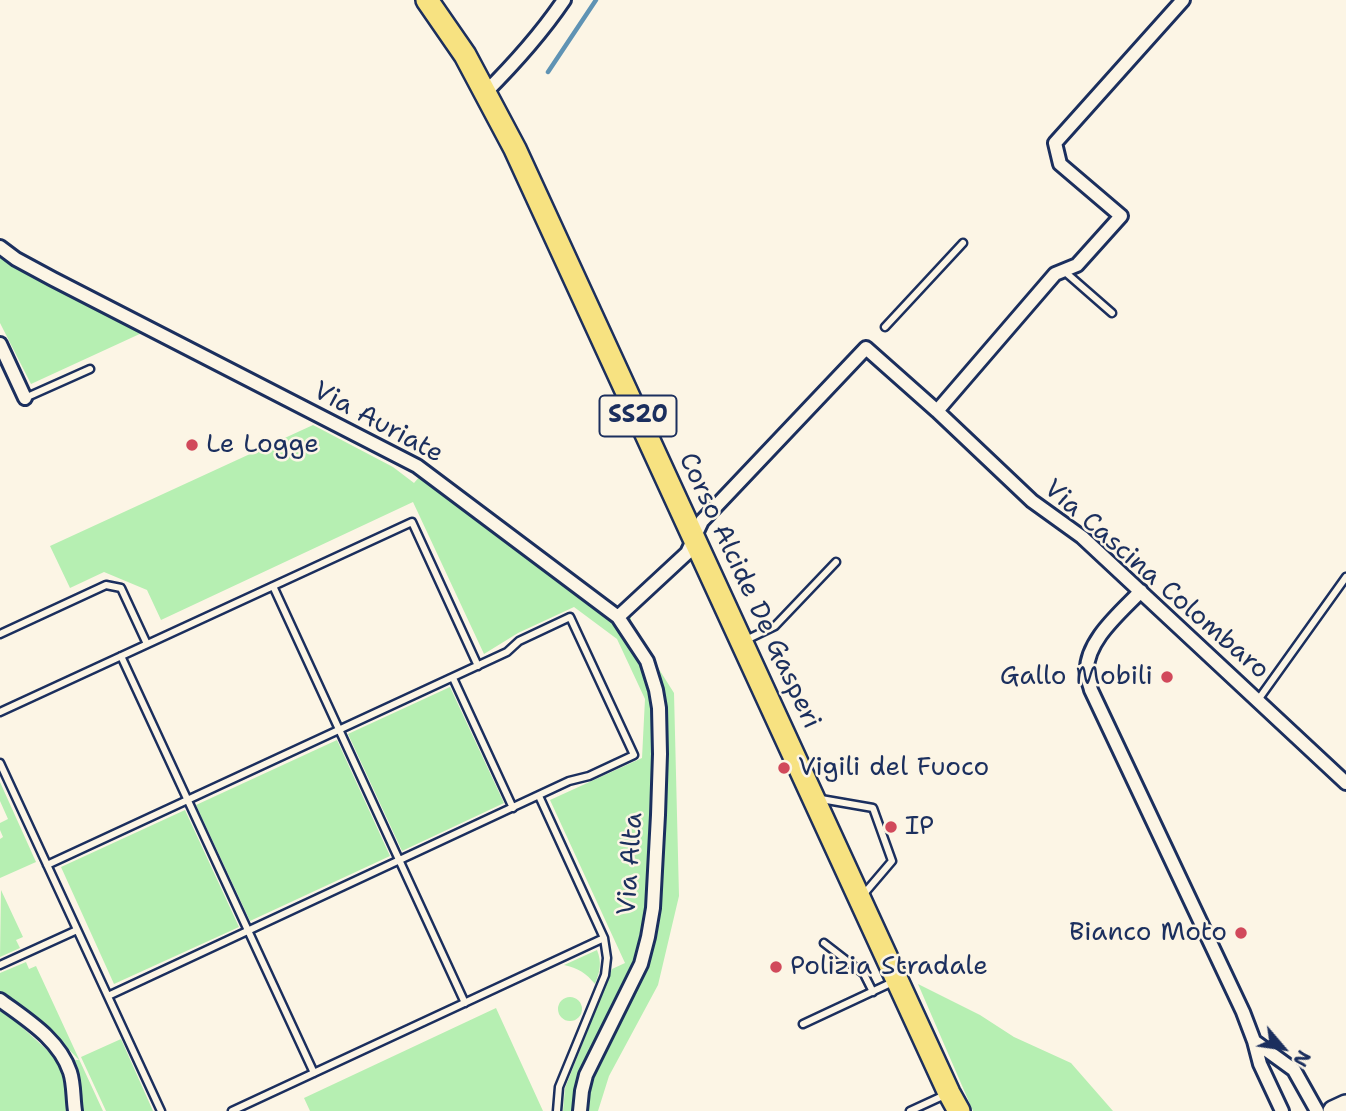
<!DOCTYPE html>
<style>
body{margin:0}
#map{position:relative;width:1346px;height:1111px;overflow:hidden;background:#fcf5e5;font-family:"Shantell Sans",sans-serif}
canvas{display:block}
.north{position:absolute;left:1248px;top:1013px;width:70px;height:70px;-webkit-text-stroke:5px #fcf5e5;paint-order:stroke;rotate:119deg;font-size:19px;font-weight:700;line-height:28px;text-align:center;color:#1b2f5e}
.north::after{content:'';display:block;margin:auto;width:24px;height:32px;background:#1b2f5e;clip-path:polygon(50% 0,100% 100%,50% 72%,0 100%)}
</style>
<div id="map">
<canvas width="1346" height="1111"></canvas>
<div class="north">N</div>
</div>
<script>
const g = document.querySelector('canvas').getContext('2d');
g.lineJoin = 'round';
function paint(path, color) { g.fillStyle = color; g.fill(path, 'evenodd'); }
function stroke(path, color, width, dash) { g.strokeStyle = color; g.lineWidth = width; g.lineCap = dash ? 'butt' : 'round'; g.setLineDash(dash || []); g.stroke(path); }
function label(font, color, halo, rows, align = 'center') {
  g.font = font + ' "Shantell Sans",sans-serif'; g.lineWidth = 5; g.setLineDash([]); g.textBaseline = 'middle'; g.strokeStyle = halo; g.fillStyle = color; for (const [text, x, y, turn = 0] of rows) {
    g.save(); g.translate(x, y); g.rotate((+turn || 0) * Math.PI / 180); g.textAlign = isNaN(turn) ? turn : align; if (halo) g.strokeText(text, 0, 0); g.fillText(text, 0, 0); g.restore();
  }
}
paint(new Path2D(`
 M 0,255 L 11,266 L 144,332 L 31,384 L 0,323 Z
 M 313,425 L 393,467 L 414,483 L 427,468 L 609,603 L 631,617 L 631,625 L 674,693 L 679,896 L 658,985 L 609,1076 L 598,1111 L 563,1111 L 565,1088 L 612,969 L 625,963 L 550,800 L 642,758 L 645,699 L 617,639 L 574,607 L 518,633 L 484,654 L 413,502 L 161,620 L 147,590 L 104,572 L 70,588 L 50,546 Z
 M 450,687 L 504,803 L 402,851 L 348,734 Z
 M 337,740 L 390,856 L 250,921 L 196,805 Z
 M 0,782 L 36,862 L 0,878 L 0,839 L 3,837 L 0,830 L 0,823 L 8,819 L 0,801 Z
 M 185,810 L 239,927 L 114,984 L 61,867 Z
 M 1,890 L 23,937 L 16,940 L 20,948 L 0,957 Z
 M 597,950 C 602,962 600,972 595,984 C 586,973 578,968 564,965 Z
 M 26,962 L 29,969 L 36,966 L 103,1111 L 0,1111 L 0,1010 L 12,1018 L 58,1060 L 79,1060 L 56,1036 L 0,994 L 0,973 Z
 M 918,984 L 980,1015 L 1014,1037 L 1071,1063 L 1113,1111 L 973,1111 Z
 M558 1009a12 12 0 1 1 24 0a12 12 0 1 1-24 0Z
 M 496,1008 L 543,1111 L 310,1111 L 304,1098 Z
 M 121,1039 L 153,1111 L 106,1111 L 81,1057 Z`), '#b6efb2');
stroke(new Path2D(`
 M 548,72 L 596,0`), '#5f93b4', 4.5);
const service = new Path2D(`
 M 1064,271 L 1112,313
 M 885,327 L 963,243
 M 25,398 L 90,369
 M 273,586 L 465,1003
 M 0,634 L 106,585 L 121,588 L 147,644
 M 746,640 L 775,626 L 836,562
 M 121,656 L 314,1073
 M 453,678 L 513,808
 M 1258,700 L 1346,577
 M 0,712 L 412,522 L 478,666
 M 0,763 L 161,1111
 M 539,796 L 604,938 L 607,958 L 605,975 L 559,1087 L 557,1111
 M 821,799 L 873,808 L 892,861 L 863,895
 M 47,865 L 507,652 L 519,641 L 570,617 L 634,755 L 589,776 L 569,781 L 108,996
 M 824,943 L 864,974 L 873,992
 M 0,965 L 77,930
 M 803,1024 L 895,981
 M 232,1111 L 604,938
 M 910,1111 L 947,1094`);
const minor = new Path2D(`
 M 485,93 C 514,64 541,34 564,0
 M 0,247 L 16,259 L 53,279 L 417,466 L 618,617 L 647,661 L 656,690 L 659,708 L 660,754 L 658,815 L 653,908 L 648,937 L 641,964 L 586,1075 L 582,1091 L 580,1111
 M 0,344 L 25,398
 M 937,411 L 1055,274 L 1077,265 L 1121,216 L 1060,164 L 1055,143 L 1183,0
 M 1141,591 C 1121,612 1084,642 1087,674 C 1087,679 1090,685 1091,690 L 1243,1012 L 1254,1041 L 1260,1064 L 1282,1111
 M 618,617 L 687,553 L 702,521 L 866,348 L 937,411 L 1032,501 L 1082,537 L 1346,783
 M 0,1000 C 27,1020 59,1039 70,1072 C 74,1084 73,1098 75,1111
 M 1254,1041 L 1294,1070 L 1317,1111`);
const secondary = new Path2D(`
 M 1333,1111 L 1346,1105`);
const primary = new Path2D(`
 M 427,0 L 465,55 L 515,149 L 949,1093 L 959,1111`);
stroke(service, '#1b2f5e', 11);
stroke(minor, '#1b2f5e', 18);
stroke(secondary, '#1b2f5e', 24);
stroke(primary, '#1b2f5e', 26);
stroke(service, '#fcf5e5', 6);
stroke(minor, '#fcf5e5', 12);
stroke(secondary, '#fcf5e5', 19);
stroke(primary, '#f7e281', 21);
for (const [x, y, r, color] of [
 [192,445,7,"#d1495b"],
 [1167,677,7,"#d1495b"],
 [784,768,7,"#d1495b"],
 [891,827,7,"#d1495b"],
 [1241,933,7,"#d1495b"],
 [776,967,7,"#d1495b"]
]) { const dot = new Path2D(); dot.arc(x, y, r, 0, 2 * Math.PI); g.fillStyle = color; g.fill(dot); stroke(dot, '#fcf5e5', 2.5); }
for (const [x, y, w] of [
 [638,416,77]
]) { const box = new Path2D(); box.roundRect(x - w / 2, y - 20.5, w, 41, 5); g.fillStyle = '#fcf5e5'; g.fill(box); stroke(box, '#1b2f5e', 2); }
label('bold 24px', '#1b2f5e', null, [
 ["SS20",638,416]
]);
label('26px', '#1b2f5e', '#fcf5e5', [
 ["Via Auriate",378,423,28],
 ["Via Cascina Colombaro",1156,580,41],
 ["Corso Alcide De Gasperi",749,591,65],
 ["Via Alta",631,864,-86]
]);
label('26px', '#1b2f5e', '#fcf5e5', [
 ["Le Logge",206,445],
 ["Gallo Mobili",1153,677,"right"],
 ["Vigili del Fuoco",798,768],
 ["IP",905,827],
 ["Bianco Moto",1227,933,"right"],
 ["Polizia Stradale",790,967]
], 'left');
</script>
